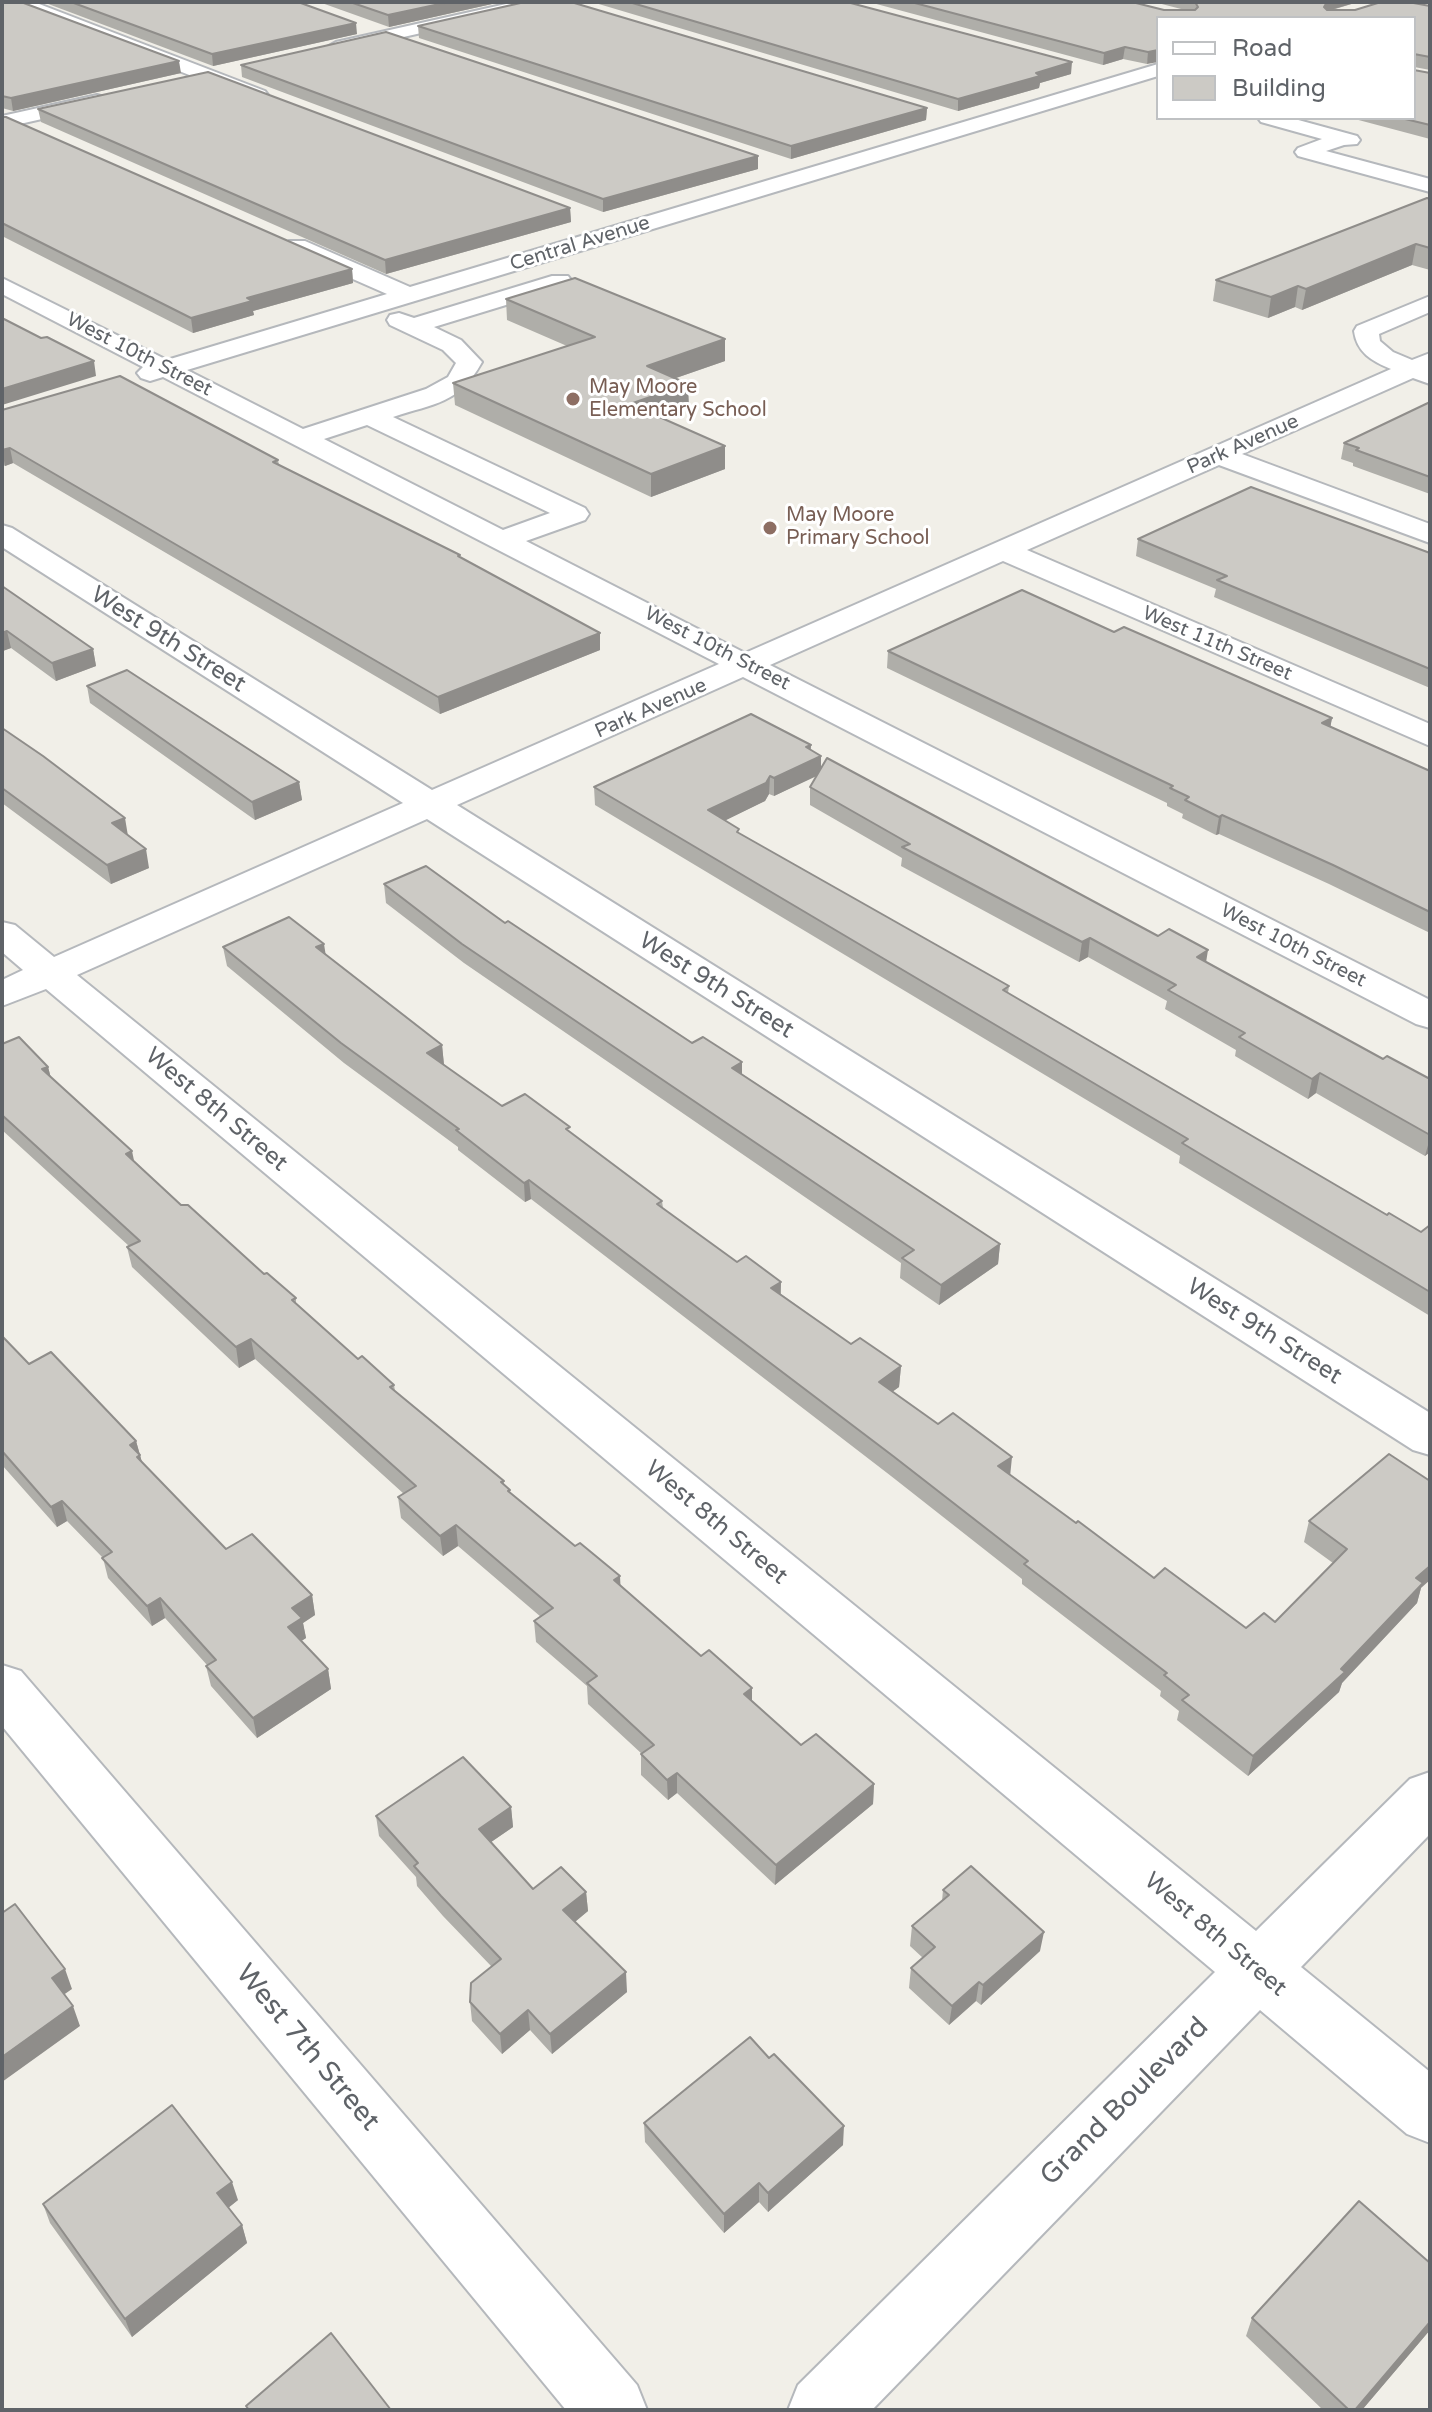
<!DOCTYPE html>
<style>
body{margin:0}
#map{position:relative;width:1432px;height:2412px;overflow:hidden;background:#f1efe8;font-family:"Varela Round",sans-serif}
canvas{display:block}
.frame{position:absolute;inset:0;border:4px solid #5f6368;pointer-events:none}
.legend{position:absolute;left:1156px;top:16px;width:260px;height:104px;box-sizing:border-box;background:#fff;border:2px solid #bfc1c3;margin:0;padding:10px 14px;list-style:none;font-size:24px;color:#5f6368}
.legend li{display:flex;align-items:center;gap:16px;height:40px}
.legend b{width:40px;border:2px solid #bfc1c3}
</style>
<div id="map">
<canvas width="1432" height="2412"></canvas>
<div class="frame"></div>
<ul class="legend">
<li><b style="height:10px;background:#fff"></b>Road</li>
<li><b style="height:22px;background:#cccac5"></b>Building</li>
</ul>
</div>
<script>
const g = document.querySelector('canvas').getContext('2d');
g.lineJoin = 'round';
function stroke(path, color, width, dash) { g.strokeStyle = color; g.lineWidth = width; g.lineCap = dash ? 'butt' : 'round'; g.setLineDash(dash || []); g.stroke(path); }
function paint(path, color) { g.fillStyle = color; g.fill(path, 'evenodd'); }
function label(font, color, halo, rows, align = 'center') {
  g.font = font + ' "Varela Round",sans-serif'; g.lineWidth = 6; g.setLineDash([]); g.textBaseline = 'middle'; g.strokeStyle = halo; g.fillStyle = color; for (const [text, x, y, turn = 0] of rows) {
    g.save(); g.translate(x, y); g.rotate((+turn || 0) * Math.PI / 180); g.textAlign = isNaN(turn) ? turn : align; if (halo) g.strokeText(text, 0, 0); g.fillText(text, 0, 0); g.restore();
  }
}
const minor = new Path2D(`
 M 9,2 L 34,2 L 265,91 L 268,95 L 265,99 L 251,99 L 12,6 Z
 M 515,2 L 547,2 L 538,7 L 336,52 L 327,47 L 336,42 Z
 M 1158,64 L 1158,76 L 187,370 L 303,429 L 426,389 L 448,377 L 456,363 L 443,350 L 390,325 L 387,320 L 390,315 L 399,313 L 414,318 L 552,276 L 568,276 L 572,281 L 568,286 L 434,327 L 461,340 L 482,362 C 459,404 435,403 393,417 L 585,508 L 589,514 L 585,520 L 526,541 L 745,653 L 1391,369 C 1372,361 1357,353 1354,331 L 1357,326 L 1430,296 L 1430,312 L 1379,334 L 1380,341 L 1393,352 L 1412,360 L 1430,353 L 1430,384 L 1413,378 L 1242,454 L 1430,524 L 1430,543 L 1219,465 L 1027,550 L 1430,724 L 1430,746 L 1003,561 L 770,665 L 1430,1000 L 1430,1028 L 1416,1024 L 743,677 L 457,805 L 1430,1413 L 1430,1455 L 1413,1450 L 427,819 L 77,975 L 1256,1931 L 1410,1779 L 1430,1772 L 1430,1834 L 1301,1967 L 1430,2072 L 1430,2143 L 1407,2134 L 1260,2010 L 872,2410 L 788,2410 L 798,2385 L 1215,1972 L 46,989 L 2,1006 L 2,980 L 23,970 L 2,952 L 2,922 L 15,925 L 54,957 L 403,803 L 2,547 L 2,525 L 12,528 L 432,790 L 719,664 L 163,377 L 150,381 L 141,378 L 137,373 L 143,367 L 2,294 L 2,278 L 167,360 L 387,294 L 289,251 L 286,246 L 289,241 L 305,241 L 410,287 ZM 367,425 L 550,513 L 503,530 L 324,439 Z
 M 97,95 L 104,97 L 107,101 L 104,105 L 2,128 L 2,116 Z
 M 1258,118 L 1291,118 L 1357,136 L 1360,140 L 1357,144 L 1344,145 L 1326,151 L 1430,179 L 1430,192 L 1298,156 L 1295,152 L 1298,148 L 1322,139 L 1261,122 Z
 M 2,1665 L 21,1671 L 637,2385 L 647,2410 L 566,2410 L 2,1726 Z`);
stroke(minor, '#b5b8bc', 4);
paint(minor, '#fff');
paint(new Path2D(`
 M 2,2 L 181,73 L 13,111 L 2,108 Z
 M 43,2 L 298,2 L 357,34 L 213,66 Z
 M 319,2 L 501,2 L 389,27 Z
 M 592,2 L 847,2 L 1071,74 L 1040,83 L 1039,88 L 958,111 Z
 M 869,2 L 1132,2 L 1164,10 L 1185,10 L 1154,2 L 1358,2 L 1332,10 L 1430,6 L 1430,70 L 1158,18 L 1147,64 L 1123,59 L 1103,65 Z
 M 418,26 L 927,108 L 926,120 L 791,159 L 419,38 Z
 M 241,65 L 758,156 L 758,169 L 603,212 L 242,77 Z
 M 1430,73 L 1430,139 L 1351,118 L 1414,118 Z
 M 38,109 L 570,208 L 571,222 L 386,274 L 41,122 Z
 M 2,117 L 352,269 L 353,283 L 253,311 L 254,315 L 193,333 L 2,236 Z
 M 1430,199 L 1430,270 L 1412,265 L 1302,310 L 1295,307 L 1268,318 L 1213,301 L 1216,280 Z
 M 506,299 L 725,339 L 725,361 L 676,378 L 689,406 L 658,417 L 725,446 L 725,469 L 651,497 L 455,405 L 453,383 L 567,346 L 507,320 Z
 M 1430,402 L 1430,494 L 1353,466 L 1353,463 L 1341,459 L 1344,443 Z
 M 2,410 L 278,460 L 279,465 L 460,555 L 460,557 L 600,650 L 440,714 L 13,463 L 5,466 L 2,464 Z
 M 1138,539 L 1430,553 L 1430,688 L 1214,597 L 1216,589 L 1136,556 Z
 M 2,586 L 93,649 L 96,666 L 56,681 L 11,648 L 2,651 Z
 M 1114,632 L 1332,718 L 1330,727 L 1430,771 L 1430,933 L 1329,884 L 1219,834 L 1216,835 L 1182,818 L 1183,814 L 1167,806 L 1167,803 L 887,668 L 888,651 Z
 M 87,686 L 299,782 L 302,800 L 255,820 L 90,703 Z
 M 2,728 L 149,868 L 111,884 L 2,803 Z
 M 811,745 L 810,750 L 821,769 L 1206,962 L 1383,1059 L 1430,1079 L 1430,1152 L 1425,1156 L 1316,1093 L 1308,1099 L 1235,1056 L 1236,1050 L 1165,1009 L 1167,1001 L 1088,957 L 1079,962 L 901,866 L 902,858 L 810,805 L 810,787 L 817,775 L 774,796 L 769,794 L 765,801 L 725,820 L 739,833 L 1009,986 L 1008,993 L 1387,1215 L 1421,1232 L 1430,1225 L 1430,1316 L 1179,1163 L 1180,1156 L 595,805 L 594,787 Z
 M 384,884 L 505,923 L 742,1074 L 1000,1244 L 998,1264 L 939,1305 L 900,1278 L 901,1263 L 464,963 L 386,903 Z
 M 223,947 L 325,954 L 442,1045 L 444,1065 L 502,1106 L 570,1132 L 662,1201 L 663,1208 L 737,1262 L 781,1282 L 781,1294 L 851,1344 L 901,1366 L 899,1387 L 892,1392 L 1010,1475 L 1076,1523 L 1154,1578 L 1246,1628 L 1275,1622 L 1333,1563 L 1304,1542 L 1309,1521 L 1421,1588 L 1417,1603 L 1342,1683 L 1339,1692 L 1248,1776 L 1177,1720 L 1179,1711 L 1160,1696 L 1161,1691 L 1022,1584 L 1022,1579 L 891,1476 L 531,1199 L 525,1202 L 458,1150 L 458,1147 L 344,1063 L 227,966 Z
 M 2,1044 L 48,1067 L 51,1078 L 135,1162 L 181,1205 L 264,1274 L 296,1298 L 296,1304 L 358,1359 L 394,1385 L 395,1391 L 504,1481 L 504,1485 L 510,1490 L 510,1493 L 621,1586 L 701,1656 L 752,1688 L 752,1701 L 801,1745 L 874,1784 L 873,1804 L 775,1885 L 677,1793 L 668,1800 L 641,1775 L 641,1754 L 642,1754 L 588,1704 L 587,1686 L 536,1642 L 534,1621 L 541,1617 L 458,1546 L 443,1556 L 401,1518 L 398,1497 L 404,1494 L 255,1359 L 239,1368 L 132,1267 L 127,1247 L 129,1246 L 2,1130 Z
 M 2,1336 L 29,1364 L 136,1441 L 142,1462 L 226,1549 L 312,1595 L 315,1615 L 303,1623 L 306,1638 L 301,1641 L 328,1669 L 331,1689 L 257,1738 L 211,1686 L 206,1666 L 207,1665 L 165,1618 L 152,1626 L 108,1578 L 103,1558 L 67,1521 L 57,1527 L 2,1465 Z
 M 511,1807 L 513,1827 L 491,1842 L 533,1889 L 586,1892 L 588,1911 L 575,1922 L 627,1992 L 552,2054 L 530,2030 L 502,2054 L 472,2021 L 470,2002 L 492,1967 L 443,1916 L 417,1886 L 416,1877 L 379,1836 L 376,1816 Z
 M 943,1890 L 1040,1951 L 981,2005 L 976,2001 L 949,2025 L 909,1988 L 911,1968 L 923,1958 L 910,1946 L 912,1926 L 942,1901 Z
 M 769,2058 L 843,2145 L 768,2212 L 759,2202 L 724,2233 L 645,2142 L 644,2123 Z
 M 238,2200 L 228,2208 L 242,2225 L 247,2243 L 132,2337 L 50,2223 L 43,2204 Z
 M 1430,2263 L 1430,2330 L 1362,2410 L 1323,2410 L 1246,2336 L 1252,2318 Z`), '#afaea9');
paint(new Path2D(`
 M 449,2 L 501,2 L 389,27 L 388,15 Z
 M 1327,2 L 1358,2 L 1327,11 L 1324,7 Z
 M 356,23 L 357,34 L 213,66 L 212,54 Z
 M 1125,47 L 1123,59 L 1103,65 L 1104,53 Z
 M 1158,50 L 1158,62 L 1147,64 L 1148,52 Z
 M 179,61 L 181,73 L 13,111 L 11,98 Z
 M 1072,62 L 1071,74 L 1040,83 L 1039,88 L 958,111 L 958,99 L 1036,73 Z
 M 927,108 L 926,120 L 791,159 L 791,146 Z
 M 758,156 L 758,169 L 603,212 L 603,199 Z
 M 570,208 L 571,222 L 386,274 L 385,260 Z
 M 1416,244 L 1412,265 L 1302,310 L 1306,289 Z
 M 352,269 L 353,283 L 253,311 L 254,315 L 193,333 L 191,318 L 247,298 Z
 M 1298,286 L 1295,307 L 1268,318 L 1271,297 Z
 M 725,339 L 725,361 L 647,388 L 647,366 Z
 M 94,361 L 96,376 L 2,405 L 2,389 Z
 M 688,384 L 689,406 L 630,427 L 630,404 Z
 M 725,446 L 725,469 L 651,497 L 651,474 Z
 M 10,448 L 13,463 L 5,466 L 2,450 Z
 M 7,631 L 11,648 L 3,651 L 2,633 Z
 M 600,633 L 600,650 L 440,714 L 438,697 Z
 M 93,649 L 96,666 L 56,681 L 52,663 Z
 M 1332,718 L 1329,735 L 1322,723 Z
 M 811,745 L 810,761 L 821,756 L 821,774 L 774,796 L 774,778 L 806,747 Z
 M 770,776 L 769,794 L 765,801 L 708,829 L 708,810 Z
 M 299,782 L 302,800 L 255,820 L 252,802 Z
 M 1222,815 L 1219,834 L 1216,835 L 1219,817 Z
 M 125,818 L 128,836 L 112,823 Z
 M 146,849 L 149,868 L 111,884 L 107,865 Z
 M 1090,938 L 1088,957 L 1079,962 L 1082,942 Z
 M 324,944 L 327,963 L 316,947 Z
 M 1208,950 L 1205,969 L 1197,957 Z
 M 442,1045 L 444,1065 L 427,1053 Z
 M 742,1062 L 742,1081 L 732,1068 Z
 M 48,1067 L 53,1086 L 42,1069 Z
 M 1320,1073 L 1316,1093 L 1308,1099 L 1312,1079 Z
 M 1430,1138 L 1430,1152 L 1425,1156 Z
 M 132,1151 L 136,1170 L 126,1154 Z
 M 529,1180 L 531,1199 L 525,1202 L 524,1183 Z
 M 1000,1244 L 998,1264 L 939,1305 L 941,1285 Z
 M 781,1282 L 780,1301 L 771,1288 Z
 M 251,1339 L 255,1359 L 239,1368 L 236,1347 Z
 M 901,1366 L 899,1387 L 878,1402 L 879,1382 Z
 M 136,1441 L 140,1455 L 145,1475 L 130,1445 Z
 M 1012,1457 L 1010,1477 L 998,1466 Z
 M 62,1501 L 67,1521 L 57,1527 L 51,1507 Z
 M 456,1525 L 458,1546 L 443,1556 L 440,1536 Z
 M 1430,1566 L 1430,1580 L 1421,1588 L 1417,1603 L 1342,1683 L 1339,1692 L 1248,1776 L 1253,1756 L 1341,1669 L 1416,1578 Z
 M 620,1576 L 621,1596 L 614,1580 Z
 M 312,1595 L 315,1615 L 303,1623 L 306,1638 L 292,1647 L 288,1627 L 292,1608 Z
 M 160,1598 L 165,1618 L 152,1626 L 147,1606 Z
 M 328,1669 L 331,1689 L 257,1738 L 253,1718 Z
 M 752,1688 L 752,1708 L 744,1694 Z
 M 677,1773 L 677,1793 L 668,1800 L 667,1780 Z
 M 874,1784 L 873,1804 L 775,1885 L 776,1865 Z
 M 511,1807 L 513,1827 L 481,1849 L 479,1829 Z
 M 586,1892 L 588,1911 L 565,1930 L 563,1910 Z
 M 1044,1932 L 1040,1951 L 981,2005 L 983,1985 Z
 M 65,1969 L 72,1989 L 59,1998 L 52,1978 Z
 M 626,1972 L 627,1992 L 552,2054 L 550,2034 Z
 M 979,1982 L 976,2001 L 949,2025 L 952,2006 Z
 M 73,2006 L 80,2026 L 2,2082 L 2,2057 Z
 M 528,2010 L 530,2030 L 502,2054 L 500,2034 Z
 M 844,2126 L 843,2145 L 768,2212 L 768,2193 Z
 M 232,2182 L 238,2200 L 223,2212 L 217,2193 Z
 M 759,2183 L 759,2202 L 724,2233 L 724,2214 Z
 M 242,2225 L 247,2243 L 132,2337 L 125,2319 Z
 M 1430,2322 L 1430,2330 L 1362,2410 L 1355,2410 Z`), '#8f8d8a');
const building = new Path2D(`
 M 2,2 L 21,2 L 179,61 L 11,98 L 2,96 Z
 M 71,2 L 298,2 L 356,23 L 212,54 Z
 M 350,2 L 449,2 L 388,15 Z
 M 525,2 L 571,2 L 927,108 L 791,146 L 418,26 Z
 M 629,2 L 847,2 L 1072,62 L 1036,73 L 1040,76 L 958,99 Z
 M 911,2 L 1132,2 L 1164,10 L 1195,10 L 1198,7 L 1195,2 L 1327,2 L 1324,7 L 1327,10 L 1355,10 L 1381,2 L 1408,2 L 1430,6 L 1430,57 L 1414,54 L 1414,66 L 1414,18 L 1158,18 L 1158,50 L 1148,52 L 1125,47 L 1104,53 Z
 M 386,32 L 758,156 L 603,199 L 241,65 Z
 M 1414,70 L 1430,73 L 1430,125 L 1401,118 L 1414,118 Z
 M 208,72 L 570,208 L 385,260 L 38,109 Z
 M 2,117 L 6,117 L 352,269 L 247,298 L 252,301 L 191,318 L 2,223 Z
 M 1427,198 L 1430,199 L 1430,248 L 1416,244 L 1306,289 L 1298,286 L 1271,297 L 1216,280 Z
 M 575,278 L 725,339 L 647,366 L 688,384 L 630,404 L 725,446 L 651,474 L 453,383 L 595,337 L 506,299 Z
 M 2,318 L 41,338 L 47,337 L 94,361 L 2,389 Z
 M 120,376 L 278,460 L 273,462 L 460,555 L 458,556 L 600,633 L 438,697 L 10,448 L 2,450 L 2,410 Z
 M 1430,402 L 1430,477 L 1356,450 L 1359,448 L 1344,443 Z
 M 1251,487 L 1430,553 L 1430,669 L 1217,580 L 1227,576 L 1138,539 Z
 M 2,586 L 93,649 L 52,663 L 7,631 L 2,633 Z
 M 1022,590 L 1114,632 L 1124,627 L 1332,718 L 1322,723 L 1430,771 L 1430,912 L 1333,865 L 1222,815 L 1219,817 L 1185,800 L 1189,797 L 1170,788 L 1173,786 L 888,651 Z
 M 127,670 L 299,782 L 252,802 L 87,686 Z
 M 751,714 L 811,745 L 806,747 L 821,756 L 774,778 L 770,776 L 766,783 L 708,810 L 739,829 L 737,832 L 1009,986 L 1003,990 L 1387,1215 L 1389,1213 L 1421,1232 L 1430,1225 L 1430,1292 L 1182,1143 L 1188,1139 L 594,787 Z
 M 2,728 L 43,756 L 125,818 L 112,823 L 146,849 L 107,865 L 2,788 Z
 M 827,758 L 1158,936 L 1169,929 L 1208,950 L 1197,957 L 1383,1059 L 1387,1056 L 1430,1079 L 1430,1135 L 1320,1073 L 1312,1079 L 1239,1037 L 1245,1033 L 1168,990 L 1176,985 L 1090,938 L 1082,942 L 902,847 L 910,844 L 810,787 Z
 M 426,866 L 505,923 L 508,921 L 692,1043 L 703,1037 L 742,1062 L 732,1068 L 1000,1244 L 941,1285 L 902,1258 L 914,1250 L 462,944 L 384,884 Z
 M 289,917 L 324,944 L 316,947 L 442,1045 L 427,1053 L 502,1106 L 525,1094 L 570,1127 L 566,1129 L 662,1201 L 657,1204 L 737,1262 L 746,1256 L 781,1282 L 771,1288 L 851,1344 L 860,1338 L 901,1366 L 879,1382 L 938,1424 L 953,1413 L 1012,1457 L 998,1466 L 1076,1523 L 1078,1521 L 1154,1578 L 1165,1568 L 1246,1628 L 1264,1613 L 1275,1622 L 1347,1549 L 1309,1521 L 1389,1454 L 1430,1481 L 1430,1566 L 1416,1578 L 1423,1583 L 1341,1669 L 1345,1672 L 1253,1756 L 1182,1700 L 1189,1695 L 1164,1675 L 1167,1673 L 1024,1564 L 1028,1561 L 893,1456 L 529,1180 L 524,1183 L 456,1130 L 459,1129 L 341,1043 L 223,947 Z
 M 19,1037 L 48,1067 L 42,1069 L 132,1151 L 126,1154 L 181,1205 L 188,1205 L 264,1274 L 267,1273 L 296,1298 L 292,1300 L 358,1359 L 362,1356 L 394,1385 L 390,1387 L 504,1481 L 501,1482 L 510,1490 L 508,1491 L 575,1546 L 580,1543 L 620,1576 L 614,1580 L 701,1656 L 709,1650 L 752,1688 L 744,1694 L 801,1745 L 816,1734 L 874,1784 L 776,1865 L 677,1773 L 667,1780 L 641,1754 L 654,1745 L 587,1683 L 597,1676 L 534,1621 L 553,1608 L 456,1525 L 440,1536 L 398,1497 L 416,1486 L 251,1339 L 236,1347 L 127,1247 L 140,1241 L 2,1115 L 2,1044 Z
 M 2,1336 L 29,1364 L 51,1352 L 136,1441 L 130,1445 L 140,1455 L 137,1457 L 226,1549 L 252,1534 L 312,1595 L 292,1608 L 302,1618 L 288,1627 L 328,1669 L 253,1718 L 206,1666 L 216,1660 L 160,1598 L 147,1606 L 102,1558 L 112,1552 L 62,1501 L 51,1507 L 2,1451 Z
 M 463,1757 L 511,1807 L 479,1829 L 533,1889 L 561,1867 L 586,1892 L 563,1910 L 626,1972 L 550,2034 L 528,2010 L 500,2034 L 470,2002 L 471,1983 L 501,1959 L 441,1896 L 414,1866 L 418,1863 L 376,1816 Z
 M 971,1866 L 1044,1932 L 983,1985 L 979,1982 L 952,2006 L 911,1968 L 935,1947 L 912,1926 L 949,1895 L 943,1890 Z
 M 15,1904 L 65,1969 L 52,1978 L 73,2006 L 2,2057 L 2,1913 Z
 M 750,2037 L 769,2058 L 774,2054 L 844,2126 L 768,2193 L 759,2183 L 724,2214 L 644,2123 Z
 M 172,2105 L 232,2182 L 217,2193 L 242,2225 L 125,2319 L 43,2204 Z
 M 1359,2201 L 1430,2263 L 1430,2322 L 1355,2410 L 1349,2410 L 1252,2318 Z
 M 331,2333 L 391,2410 L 249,2410 L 246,2406 Z`);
paint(building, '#cccac5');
stroke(building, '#8f8d8a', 2);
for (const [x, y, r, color] of [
 [573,399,8,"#8d6e63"],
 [770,528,8,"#8d6e63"]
]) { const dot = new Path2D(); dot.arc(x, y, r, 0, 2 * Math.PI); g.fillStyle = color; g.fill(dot); stroke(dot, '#fff', 3); }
label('20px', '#5f6368', '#fff', [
 ["Central Avenue",580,244,-17],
 ["West 10th Street",139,355,27],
 ["Park Avenue",1243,445,-24],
 ["West 11th Street",1217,644,23],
 ["West 10th Street",717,649,27],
 ["Park Avenue",651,709,-24],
 ["West 10th Street",1293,946,27]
]);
label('20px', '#785e54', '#fff', [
 ["May Moore",589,388],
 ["Elementary School",589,411],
 ["May Moore",786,516],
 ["Primary School",786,539]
], 'left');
label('24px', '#5f6368', '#fff', [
 ["West 9th Street",168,640,32],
 ["West 9th Street",716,986,32],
 ["West 8th Street",216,1110,40],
 ["West 9th Street",1264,1332,32],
 ["West 8th Street",716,1523,40],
 ["West 8th Street",1215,1935,40]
]);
label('28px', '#5f6368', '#fff', [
 ["West 7th Street",307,2048,50],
 ["Grand Boulevard",1125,2102,-45]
]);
</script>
